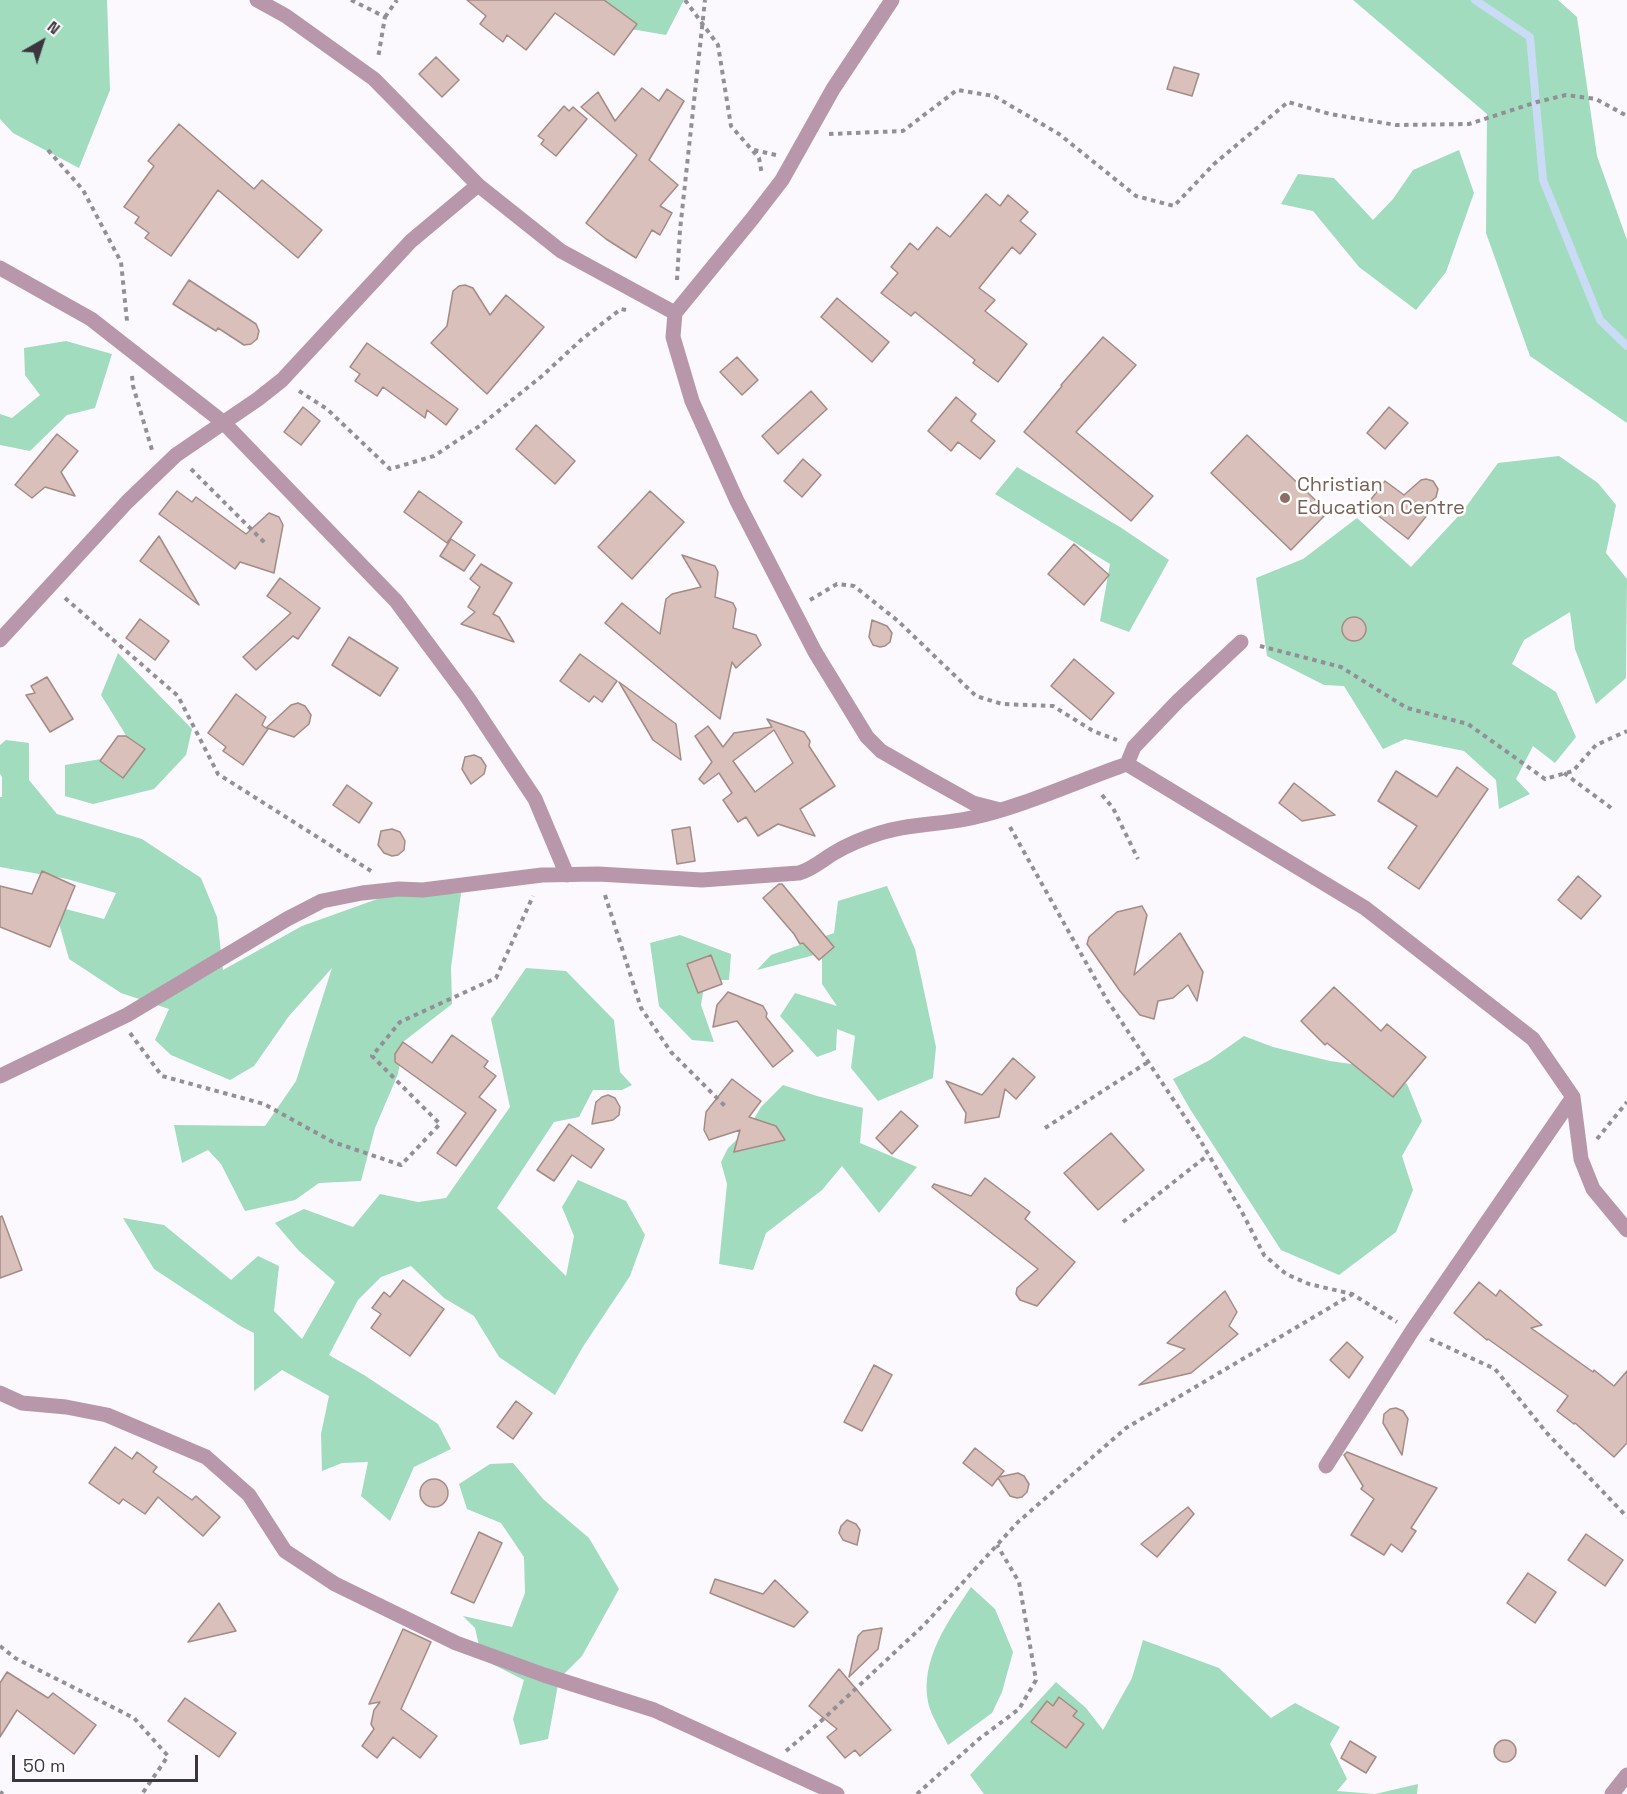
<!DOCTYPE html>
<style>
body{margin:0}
#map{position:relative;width:1627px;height:1794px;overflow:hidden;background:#fbf9fe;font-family:"Space Grotesk",sans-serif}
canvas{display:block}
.north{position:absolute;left:12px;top:12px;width:60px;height:60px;-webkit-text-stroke:4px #fff;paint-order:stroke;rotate:39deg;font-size:16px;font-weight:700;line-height:24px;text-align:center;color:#3a353e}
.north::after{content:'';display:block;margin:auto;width:21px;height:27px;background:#3a353e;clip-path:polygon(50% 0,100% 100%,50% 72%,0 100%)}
.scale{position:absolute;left:12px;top:1755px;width:186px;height:27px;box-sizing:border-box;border:3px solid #3a353e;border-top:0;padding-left:8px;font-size:18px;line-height:21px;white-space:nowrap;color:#3a353e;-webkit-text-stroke:4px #fff;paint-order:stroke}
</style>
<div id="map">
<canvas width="1627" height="1794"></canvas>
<div class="north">N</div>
<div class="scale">50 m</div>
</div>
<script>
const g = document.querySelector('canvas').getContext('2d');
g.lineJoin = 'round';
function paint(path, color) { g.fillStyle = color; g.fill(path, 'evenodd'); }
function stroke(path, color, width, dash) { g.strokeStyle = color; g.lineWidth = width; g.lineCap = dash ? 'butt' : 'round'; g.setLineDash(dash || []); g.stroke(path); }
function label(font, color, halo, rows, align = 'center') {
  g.font = font + ' "Space Grotesk",sans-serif'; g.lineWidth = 5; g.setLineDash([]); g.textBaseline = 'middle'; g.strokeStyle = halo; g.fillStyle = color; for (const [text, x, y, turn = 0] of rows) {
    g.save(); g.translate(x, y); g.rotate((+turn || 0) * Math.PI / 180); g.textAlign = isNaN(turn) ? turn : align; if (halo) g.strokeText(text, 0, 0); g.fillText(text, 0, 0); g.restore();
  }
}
paint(new Path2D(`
 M 0,0 L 107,0 L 110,90 L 79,168 L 13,133 L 0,119 Z
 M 588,0 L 684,0 L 666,35 L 625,28 Z
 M 1353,0 L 1558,0 L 1577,17 L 1597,156 L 1627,240 L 1627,423 L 1530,356 L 1486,233 L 1487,114 Z
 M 1459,150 L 1474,193 L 1446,272 L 1416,310 L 1359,267 L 1313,211 L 1281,204 L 1298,174 L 1334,178 L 1373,220 L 1393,199 L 1413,170 Z
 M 66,341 L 112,354 L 95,408 L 67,415 L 30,451 L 0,445 L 0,414 L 12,418 L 40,395 L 25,375 L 24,348 Z
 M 1559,456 L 1598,483 L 1616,505 L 1606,553 L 1627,579 L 1626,678 L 1596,704 L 1575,649 L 1570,612 L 1524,640 L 1512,664 L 1556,692 L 1576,737 L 1555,763 L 1533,746 L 1516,779 L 1530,794 L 1499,809 L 1496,780 L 1464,751 L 1405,739 L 1383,749 L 1344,686 L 1324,685 L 1267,656 L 1256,578 L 1303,559 L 1357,518 L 1411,567 L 1463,511 L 1498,463 Z
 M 1017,467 L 1120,527 L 1169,560 L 1129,632 L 1100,621 L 1110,564 L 995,494 Z
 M 118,653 L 192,729 L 186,755 L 154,789 L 93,804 L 65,796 L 65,765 L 137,753 L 101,695 Z
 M 6,740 L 29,743 L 29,780 L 57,814 L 142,839 L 201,878 L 217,917 L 223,970 L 302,926 L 383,897 L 461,893 L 451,967 L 452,1004 L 403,1042 L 398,1074 L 375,1128 L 361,1181 L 319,1183 L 295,1200 L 245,1211 L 221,1164 L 208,1150 L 182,1163 L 174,1125 L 265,1126 L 296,1081 L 332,968 L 289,1016 L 254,1066 L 230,1080 L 171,1055 L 155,1040 L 169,1009 L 121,993 L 69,959 L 54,906 L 104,919 L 116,893 L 67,879 L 0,867 L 0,797 L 2,797 L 2,777 L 0,774 L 0,745 Z
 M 887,886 L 915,949 L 936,1047 L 933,1078 L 878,1101 L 851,1068 L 855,1036 L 837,1029 L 836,1050 L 817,1057 L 780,1016 L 795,993 L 837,1006 L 822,984 L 822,953 L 757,970 L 771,955 L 834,933 L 838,901 Z
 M 680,935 L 731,954 L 729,980 L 705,980 L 701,1005 L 714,1042 L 692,1040 L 659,1006 L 650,943 Z
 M 526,968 L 566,971 L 614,1020 L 620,1072 L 632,1085 L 622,1090 L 593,1090 L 579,1117 L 554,1122 L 497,1208 L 566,1276 L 574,1236 L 562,1207 L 578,1180 L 626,1201 L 645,1235 L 630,1276 L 584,1345 L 555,1395 L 499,1357 L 474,1316 L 444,1298 L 411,1266 L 381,1277 L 358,1300 L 329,1355 L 364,1375 L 438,1424 L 451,1449 L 414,1467 L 390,1521 L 361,1496 L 368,1462 L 342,1463 L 322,1471 L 321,1434 L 329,1396 L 282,1370 L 254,1391 L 254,1333 L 242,1327 L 154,1269 L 123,1218 L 164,1225 L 231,1280 L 258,1256 L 279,1266 L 274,1311 L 302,1339 L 335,1282 L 299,1251 L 275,1223 L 304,1209 L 353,1227 L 380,1194 L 418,1202 L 446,1198 L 510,1107 L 491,1019 Z
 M 1244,1036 L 1273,1047 L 1330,1061 L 1379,1068 L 1407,1084 L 1422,1121 L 1402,1156 L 1413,1190 L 1396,1232 L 1339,1275 L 1281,1250 L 1190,1109 L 1173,1079 L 1210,1060 Z
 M 783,1085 L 817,1096 L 863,1108 L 860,1143 L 917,1167 L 879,1213 L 842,1166 L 822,1190 L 766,1233 L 753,1270 L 719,1264 L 727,1184 L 721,1162 L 728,1148 L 748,1129 L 761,1107 Z
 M 513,1463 L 543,1499 L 589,1538 L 619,1589 L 582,1656 L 559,1679 L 548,1739 L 520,1745 L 513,1719 L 524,1680 L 482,1659 L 475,1628 L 463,1616 L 512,1627 L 525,1593 L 524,1557 L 501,1523 L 467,1509 L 459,1484 L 490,1464 Z
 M 971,1587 L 995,1609 L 1013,1652 L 1002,1692 L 992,1713 L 948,1745 C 941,1731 931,1716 928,1702 C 920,1659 949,1620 971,1587 Z
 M 1143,1640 L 1219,1668 L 1271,1718 L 1295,1703 L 1340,1727 L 1330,1744 L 1347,1779 L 1337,1791 L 1375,1794 L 1418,1784 L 1417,1794 L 984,1794 L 970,1775 L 1056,1682 L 1086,1708 L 1103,1730 L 1132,1678 Z`), '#a0dcbd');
stroke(new Path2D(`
 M 1475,0 L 1530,37 L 1543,180 L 1600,320 L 1627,346`), '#c9dbf5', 8);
const building = new Path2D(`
 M 467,0 L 604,0 L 637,24 L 614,55 L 555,13 L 526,50 L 507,35 L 503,42 L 480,24 L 486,16 Z
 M 436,57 L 459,80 L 442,97 L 419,74 Z
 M 1174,67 L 1199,74 L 1192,96 L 1167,89 Z
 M 642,88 L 659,101 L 667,89 L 684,101 L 649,160 L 678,185 L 660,206 L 672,213 L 660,235 L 652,230 L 636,258 L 606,239 L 586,223 L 637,155 L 581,107 L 598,92 L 615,121 Z
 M 564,106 L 569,111 L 573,107 L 587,119 L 556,156 L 541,144 L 544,140 L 538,136 Z
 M 179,124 L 254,189 L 262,180 L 322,230 L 298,258 L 218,190 L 171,256 L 145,238 L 149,233 L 135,223 L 139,217 L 124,207 L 154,166 L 148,161 Z
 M 986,194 L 1000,206 L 1008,195 L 1028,212 L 1020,221 L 1036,234 L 1020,254 L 1012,247 L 979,288 L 995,300 L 985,311 L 1027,344 L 998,382 L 973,363 L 975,360 L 915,312 L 911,316 L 881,293 L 898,273 L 891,267 L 910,243 L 918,250 L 937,227 L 950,237 Z
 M 189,280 L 256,324 L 259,331 L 257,339 L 251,344 L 244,345 L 218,328 L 216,331 L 173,304 Z
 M 465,285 L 473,288 L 490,315 L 506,295 L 544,327 L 487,394 L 431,343 L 447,326 L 453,291 L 459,286 Z
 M 837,298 L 889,342 L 872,362 L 821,317 Z
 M 1103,337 L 1136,365 L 1076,432 L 1153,496 L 1131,521 L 1024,432 L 1062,386 L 1061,385 Z
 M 367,343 L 458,409 L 446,425 L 427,410 L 425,418 L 383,387 L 377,396 L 355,381 L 360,374 L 350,367 Z
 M 737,357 L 758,380 L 742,395 L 720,372 Z
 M 811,391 L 827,409 L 778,454 L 762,436 Z
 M 956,397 L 976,414 L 971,421 L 995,441 L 980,459 L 958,442 L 951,451 L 928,431 Z
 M 303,407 L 320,421 L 301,445 L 284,432 Z
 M 1389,407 L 1408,423 L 1385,449 L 1367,433 Z
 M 536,425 L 575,461 L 555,484 L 516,449 Z
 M 57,434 L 78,451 L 61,472 L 75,496 L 45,487 L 32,498 L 15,485 Z
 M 1247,435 L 1328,512 L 1291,550 L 1211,473 Z
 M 803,459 L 821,475 L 802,497 L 784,481 Z
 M 1426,479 L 1433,481 L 1438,489 L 1436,497 L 1422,509 L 1428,514 L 1408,539 L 1366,506 L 1385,481 L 1404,495 L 1421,480 Z
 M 177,491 L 192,502 L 196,497 L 246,534 L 269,513 L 279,517 L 283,525 L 274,573 L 240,562 L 235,569 L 159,514 Z
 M 419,491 L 462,522 L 447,543 L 404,512 Z
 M 650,491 L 684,522 L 632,579 L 598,547 Z
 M 159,536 L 199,605 L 140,561 Z
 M 451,539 L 475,555 L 464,571 L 440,556 Z
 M 1074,544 L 1109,575 L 1084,605 L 1048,574 Z
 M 682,555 L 715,566 L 718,572 L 715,597 L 733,603 L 736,609 L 733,628 L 756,635 L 761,645 L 736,668 L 732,662 L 720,719 L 605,623 L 622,603 L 660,634 L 666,599 L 672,594 L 701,587 Z
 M 481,564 L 512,583 L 493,614 L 499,617 L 514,642 L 461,624 L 475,612 L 468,607 L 480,587 L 470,579 Z
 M 280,578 L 320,608 L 298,639 L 293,636 L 256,670 L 243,657 L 291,613 L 267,596 Z
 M1342 629a12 12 0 1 1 24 0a12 12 0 1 1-24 0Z
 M 140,619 L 169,641 L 155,660 L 126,638 Z
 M 872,620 L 887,626 L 892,633 L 890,642 L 885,646 L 880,647 L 873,645 L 869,637 Z
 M 349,637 L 398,668 L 380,696 L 332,665 Z
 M 580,654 L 617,681 L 602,702 L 594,696 L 589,702 L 560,681 Z
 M 1074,659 L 1114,693 L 1091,720 L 1051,686 Z
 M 47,677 L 73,719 L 50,732 L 26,695 L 35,693 L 31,686 Z
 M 619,682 L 676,724 L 681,760 L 653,740 Z
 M 236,694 L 266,717 L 262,725 L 266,728 L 291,705 L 298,703 L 305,706 L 311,715 L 309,724 L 294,737 L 267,728 L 268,729 L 243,765 L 223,751 L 226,747 L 208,733 Z
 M 767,719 L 804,732 L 810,741 L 809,746 L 835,786 L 800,809 L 815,836 L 778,824 L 758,836 L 746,817 L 738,822 L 723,800 L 732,793 L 719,773 L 704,784 L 699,779 L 712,762 L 695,736 L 708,726 L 723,747 L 734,733 L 772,727 ZM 774,730 L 793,763 L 755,792 L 733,761 Z
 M 118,736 L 126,736 L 145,749 L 123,778 L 100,761 Z
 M 474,755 L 481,758 L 486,766 L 484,774 L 471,784 L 462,769 L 465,757 Z
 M 1457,767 L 1488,789 L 1419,889 L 1388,868 L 1417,826 L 1378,801 L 1396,771 L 1437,797 Z
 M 1294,783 L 1335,815 L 1302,821 L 1279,803 Z
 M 347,785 L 372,803 L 359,823 L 333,805 Z
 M 690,827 L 695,861 L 677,864 L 672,830 Z
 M 392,829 L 400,832 L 405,841 L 404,850 L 398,855 L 392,856 L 384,853 L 378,845 L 381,831 Z
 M 42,871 L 75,886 L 50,947 L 0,927 L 0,886 L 32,894 Z
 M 1578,876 L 1601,896 L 1581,919 L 1558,900 Z
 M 779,884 L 782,884 L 834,947 L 819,960 L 803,943 L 800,944 L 794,934 L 763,898 Z
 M 1142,906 L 1147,915 L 1134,975 L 1180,933 L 1203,972 L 1197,1001 L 1188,985 L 1173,998 L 1158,1001 L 1154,1019 L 1140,1015 L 1120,991 L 1087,944 L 1089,937 L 1117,912 Z
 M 711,955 L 722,984 L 698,993 L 687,964 Z
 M 1334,987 L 1381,1031 L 1387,1024 L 1426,1057 L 1393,1097 L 1327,1043 L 1325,1045 L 1301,1021 Z
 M 728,992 L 763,1006 L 767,1013 L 766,1017 L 793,1051 L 773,1067 L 737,1021 L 713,1027 L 717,1005 Z
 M 452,1035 L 488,1061 L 484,1067 L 496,1076 L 479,1097 L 496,1110 L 456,1166 L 437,1153 L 466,1113 L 395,1062 L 395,1054 L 403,1042 L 432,1063 Z
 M 1013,1058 L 1035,1077 L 1016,1099 L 1005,1089 L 999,1117 L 965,1123 L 966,1113 L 946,1081 L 982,1095 Z
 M 732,1079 L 761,1101 L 749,1117 L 776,1126 L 785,1140 L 734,1152 L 740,1130 L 709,1140 L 704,1130 L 706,1112 Z
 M 608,1095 L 615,1098 L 620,1107 L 619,1115 L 613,1120 L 592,1124 L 596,1102 L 602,1097 Z
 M 901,1111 L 918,1126 L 892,1154 L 876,1138 Z
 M 569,1124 L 604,1149 L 591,1168 L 572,1155 L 554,1181 L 537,1170 Z
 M 1111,1133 L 1144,1170 L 1098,1210 L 1064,1173 Z
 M 985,1178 L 1030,1212 L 1025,1219 L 1075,1262 L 1037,1306 L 1020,1300 L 1016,1294 L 1017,1288 L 1038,1269 L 932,1187 L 934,1184 L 971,1196 Z
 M 2,1216 L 22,1270 L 0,1278 L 0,1217 Z
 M 403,1280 L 444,1309 L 410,1356 L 371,1328 L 381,1314 L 372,1308 L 384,1292 L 390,1297 Z
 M 1479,1282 L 1496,1296 L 1500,1290 L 1542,1325 L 1531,1328 L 1593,1372 L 1594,1370 L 1614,1386 L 1627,1371 L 1627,1443 L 1614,1457 L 1575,1423 L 1574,1424 L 1557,1411 L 1568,1396 L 1488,1339 L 1487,1340 L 1454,1313 Z
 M 1225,1291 L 1237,1312 L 1229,1326 L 1238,1334 L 1191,1373 L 1139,1385 L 1185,1349 L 1167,1343 Z
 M 1347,1342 L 1363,1357 L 1349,1378 L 1330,1360 Z
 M 874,1365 L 892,1375 L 862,1431 L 844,1422 Z
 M 516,1401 L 532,1413 L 513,1439 L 497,1427 Z
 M 1396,1408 L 1403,1411 L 1408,1419 L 1402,1455 L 1383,1423 L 1384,1414 L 1390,1409 Z
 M 115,1447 L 132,1459 L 137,1452 L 157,1467 L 153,1472 L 192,1500 L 196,1496 L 220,1517 L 203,1536 L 158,1497 L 145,1514 L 123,1499 L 119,1504 L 89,1483 Z
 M 975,1448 L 1004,1471 L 999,1477 L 1018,1473 L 1024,1476 L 1029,1484 L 1027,1492 L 1022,1497 L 1017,1498 L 1010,1496 L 998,1478 L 992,1486 L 963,1463 Z
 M 1347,1452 L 1437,1488 L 1411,1528 L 1416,1531 L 1402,1552 L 1391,1544 L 1384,1555 L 1351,1535 L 1374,1499 L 1361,1489 L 1363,1486 L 1344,1455 Z
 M420 1493a14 14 0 1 1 28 0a14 14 0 1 1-28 0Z
 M 1188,1507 L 1194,1514 L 1157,1557 L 1141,1544 Z
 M 847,1520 L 856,1524 L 860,1530 L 857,1545 L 843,1540 L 839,1533 L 841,1526 Z
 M 479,1532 L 502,1543 L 474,1603 L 451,1593 Z
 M 1586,1534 L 1623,1560 L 1605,1586 L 1568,1560 Z
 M 1528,1573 L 1556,1592 L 1535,1623 L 1507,1603 Z
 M 715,1579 L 763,1594 L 775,1580 L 808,1612 L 794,1627 L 710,1593 Z
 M 219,1603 L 236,1631 L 188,1642 Z
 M 882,1628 L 878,1649 L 849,1677 L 858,1636 L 863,1631 Z
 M 403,1629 L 431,1642 L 401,1709 L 437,1736 L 420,1758 L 393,1737 L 377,1758 L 362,1746 L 374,1729 L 371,1724 L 374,1710 L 380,1702 L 369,1704 Z
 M 839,1669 L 891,1730 L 860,1756 L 855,1750 L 845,1758 L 827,1737 L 837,1729 L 809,1706 Z
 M 7,1672 L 48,1698 L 53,1693 L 96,1725 L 74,1754 L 17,1710 L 0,1737 L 0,1683 Z
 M 1059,1697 L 1077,1711 L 1073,1716 L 1084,1724 L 1066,1748 L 1031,1722 L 1047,1701 L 1053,1706 Z
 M 185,1698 L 236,1733 L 219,1757 L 168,1721 Z
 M1494 1751a11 11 0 1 1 22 0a11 11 0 1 1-22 0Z
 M 1350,1741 L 1376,1757 L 1366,1773 L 1341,1758 Z`);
paint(building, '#dac0ba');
stroke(building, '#a48b85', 1.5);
stroke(new Path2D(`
 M 351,0 L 385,17 L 378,58
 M 685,0 L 718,45 L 731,126 L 759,158 L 762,175
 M 385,17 L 397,0
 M 829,134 L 903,131 L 957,90 L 994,96 L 1059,134 L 1136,196 L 1174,206 L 1214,164 L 1288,102 L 1330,114 L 1396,125 L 1469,124 L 1537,102 L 1566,95 L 1596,99 L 1627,116
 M 48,150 L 83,190 L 121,262 L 127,321
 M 754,150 L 776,155
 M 677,280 L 680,230 L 705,0
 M 132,376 L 133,386 L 152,450
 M 299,391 L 327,409 L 390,469 L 434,456 L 481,425 L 542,376 L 582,339 L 621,309 L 626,310
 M 191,469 L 265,543
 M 65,598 L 178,696 L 218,774 L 371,871
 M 810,600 L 837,584 L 854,586 L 898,621 L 976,696 L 1002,704 L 1053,706 L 1093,731 L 1117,740
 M 1260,646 L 1341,667 L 1407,708 L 1468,724 L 1545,779 L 1573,771 L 1596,745 L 1627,731
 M 1564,773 L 1614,810
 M 1102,795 L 1113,808 L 1138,859
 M 1010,827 L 1107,1000 L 1199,1138 L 1243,1214 L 1264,1255 L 1286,1274 L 1309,1284 L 1352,1294 L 1397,1322
 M 605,895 L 641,1008 L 671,1052 L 725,1106
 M 130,1033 L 162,1076 L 264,1104 L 333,1142 L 401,1165 L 440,1124 L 372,1056 L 400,1022 L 496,978 L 533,896
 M 1045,1128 L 1148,1062
 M 1597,1139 L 1627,1102
 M 1123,1222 L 1208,1155
 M 1430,1339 L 1495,1369 L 1546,1432 L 1627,1517
 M 0,1646 L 15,1658 L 134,1718 L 168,1756 L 142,1794
 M 786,1751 L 819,1723 L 924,1625 L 1018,1522 L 1126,1428 L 1351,1295
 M 0,1792 L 3,1794
 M 917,1794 L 979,1739 L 1019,1709 L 1036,1680 L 1019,1582 L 997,1545`), '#938f96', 4, [4.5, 4.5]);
stroke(new Path2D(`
 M 257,0 L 286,16 L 374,79 L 478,185
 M 892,0 L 833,89 L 782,180 L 752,219 L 675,313 L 673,337 L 692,401 L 737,501 L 815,652 L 867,737 L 881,751 L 928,778 L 973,803 L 1000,810
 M 0,268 L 91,319 L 224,423 L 396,601 L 468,698 L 535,799 L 567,875
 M 0,640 L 127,502 L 176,455 L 258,399 L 282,380 L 411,241 L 478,185 L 561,251 L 675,313
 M 1127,764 L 1365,908 L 1533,1039 L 1573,1097 L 1581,1159 L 1593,1189 L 1627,1230
 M 0,1076 L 127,1015 L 287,919 L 322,901 L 362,893 L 399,889 L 423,890 L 542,875 L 598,874 L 702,880 L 799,873 C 813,869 822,860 834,853 C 849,844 864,838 880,833 C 910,823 941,825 971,818 C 1025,806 1075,782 1127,764 L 1134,747 L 1178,701 L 1241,642
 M 0,1393 L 22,1403 L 66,1407 L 107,1415 L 206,1457 L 249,1495 L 285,1551 L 335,1584 L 456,1643 L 544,1675 L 654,1710 L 837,1794
 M 1326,1466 L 1412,1331 L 1573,1097
 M 1612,1794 L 1627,1775`), '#b897ab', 15);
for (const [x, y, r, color] of [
 [1285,498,6,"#8d6e63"]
]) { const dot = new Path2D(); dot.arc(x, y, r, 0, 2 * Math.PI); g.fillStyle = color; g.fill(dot); stroke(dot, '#fff', 2); }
label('20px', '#785e54', '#fff', [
 ["Christian",1297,486],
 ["Education Centre",1297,509]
], 'left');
</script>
